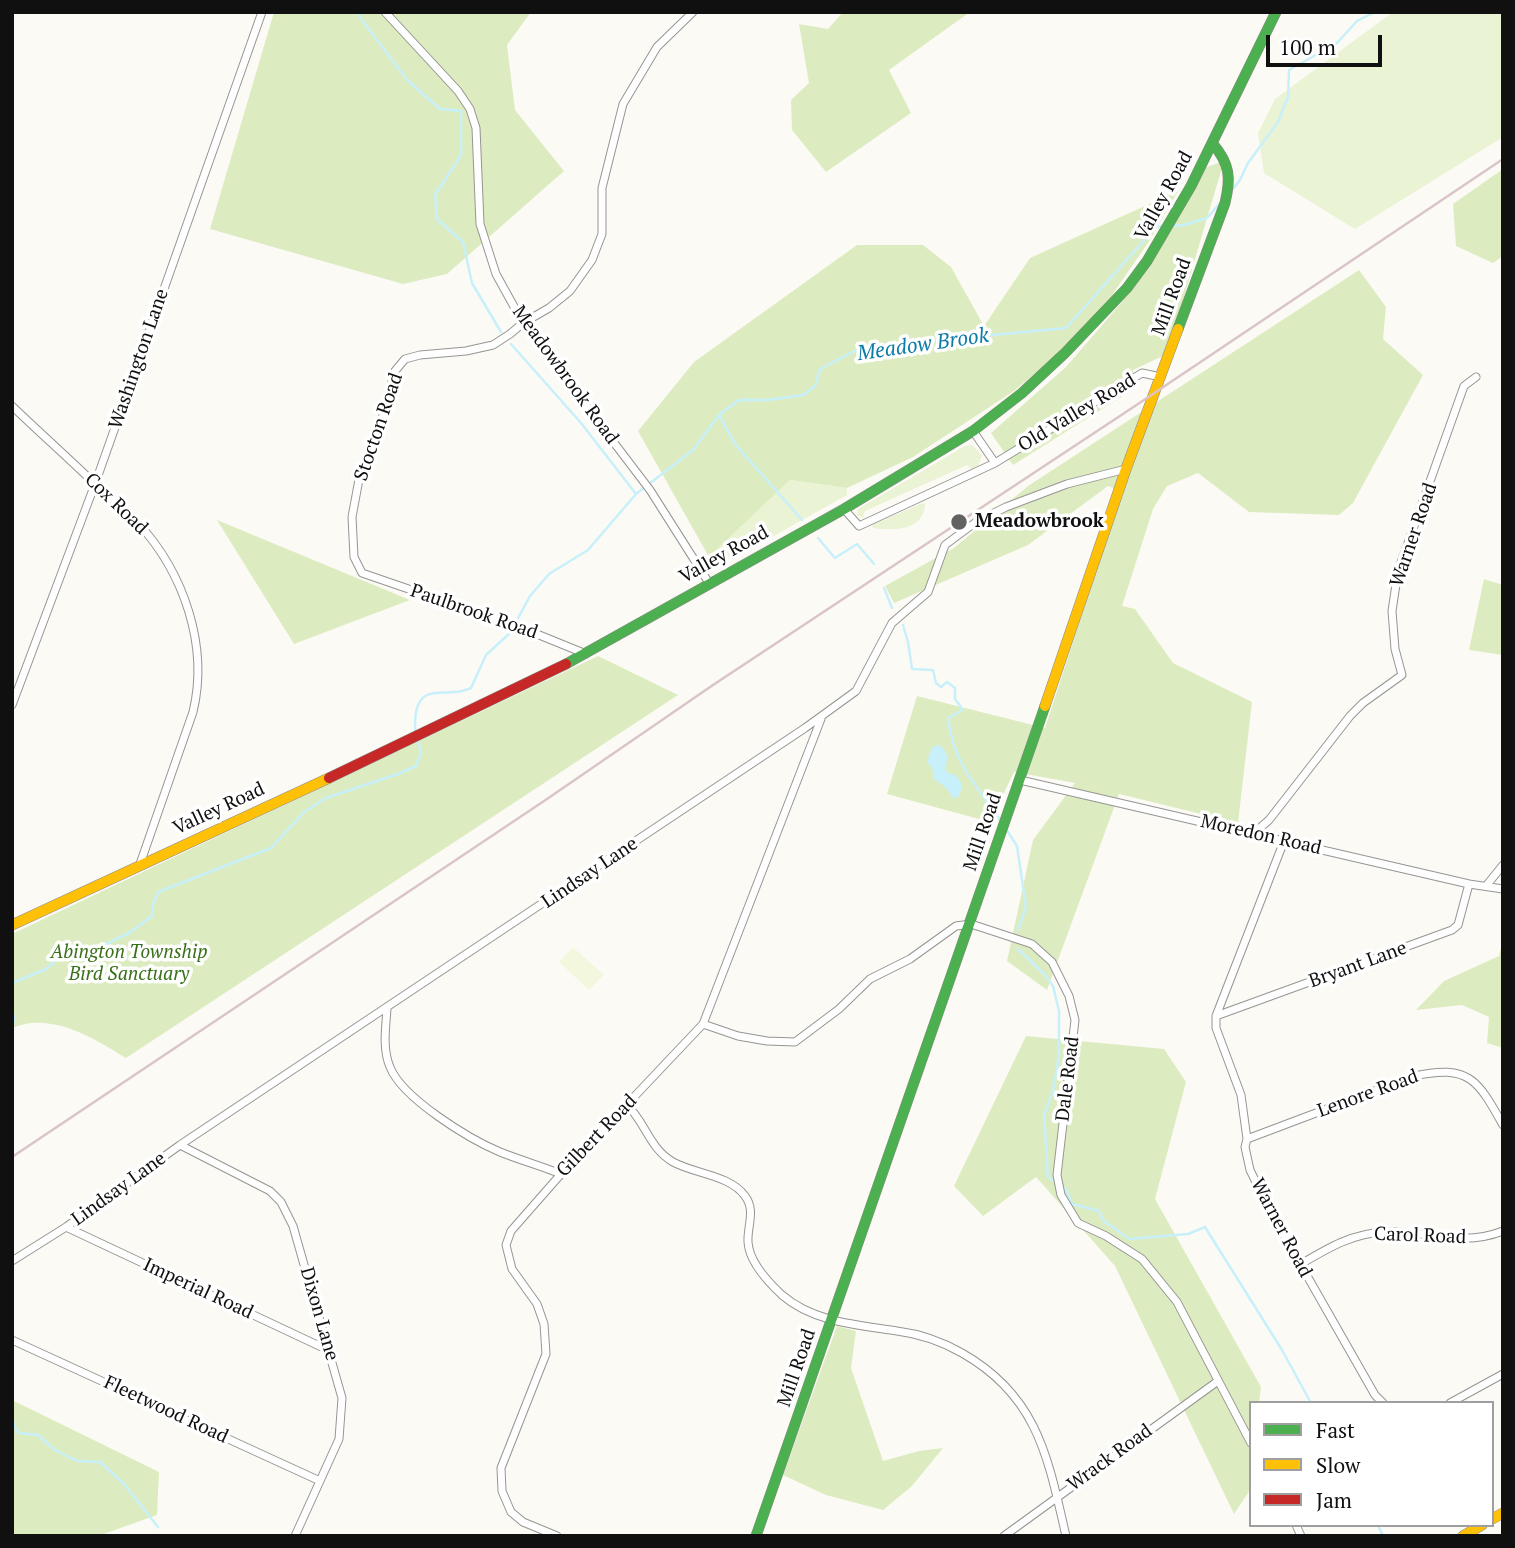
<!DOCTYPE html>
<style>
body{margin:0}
#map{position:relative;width:1515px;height:1548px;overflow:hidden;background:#fcfaf5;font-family:"PT Serif",serif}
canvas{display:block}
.frame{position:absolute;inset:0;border:14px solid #101010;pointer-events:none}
.legend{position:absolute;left:1249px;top:1401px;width:245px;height:126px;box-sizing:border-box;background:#fff;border:2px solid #9f9f9f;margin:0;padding:9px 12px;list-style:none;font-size:21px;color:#101010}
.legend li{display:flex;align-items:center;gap:14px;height:35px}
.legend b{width:35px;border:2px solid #9f9f9f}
.scale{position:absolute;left:1266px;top:35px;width:116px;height:32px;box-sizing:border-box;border:4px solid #101010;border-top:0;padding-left:9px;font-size:21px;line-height:24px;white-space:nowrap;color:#101010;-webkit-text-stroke:5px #fff;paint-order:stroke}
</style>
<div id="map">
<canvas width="1515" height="1548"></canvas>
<div class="frame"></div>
<ul class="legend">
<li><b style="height:9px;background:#4caf50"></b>Fast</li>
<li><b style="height:9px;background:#ffc107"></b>Slow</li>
<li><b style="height:9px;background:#c62828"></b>Jam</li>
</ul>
<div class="scale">100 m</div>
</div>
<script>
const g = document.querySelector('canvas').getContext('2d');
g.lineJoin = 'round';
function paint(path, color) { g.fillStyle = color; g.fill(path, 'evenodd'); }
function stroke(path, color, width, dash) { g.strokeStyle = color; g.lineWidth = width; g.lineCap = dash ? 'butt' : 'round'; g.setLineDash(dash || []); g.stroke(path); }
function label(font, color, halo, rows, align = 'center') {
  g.font = font + ' "PT Serif",serif'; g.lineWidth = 7; g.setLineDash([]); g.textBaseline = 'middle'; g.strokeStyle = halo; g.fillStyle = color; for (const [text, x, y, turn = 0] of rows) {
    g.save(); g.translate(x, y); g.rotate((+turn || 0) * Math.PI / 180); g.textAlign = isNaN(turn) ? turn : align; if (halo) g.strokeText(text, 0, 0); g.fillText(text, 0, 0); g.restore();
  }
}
paint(new Path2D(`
 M 1393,12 L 1503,12 L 1503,137 L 1355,229 L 1264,173 L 1258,133 L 1275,99 Z
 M 972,445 L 982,455 L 978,466 L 972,470 L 967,465 L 865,511 L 863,518 L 857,515 L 858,509 L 965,446 Z
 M 790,480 L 847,488 L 847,495 L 736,557 L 709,557 Z
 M 923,503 L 925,504 C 924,531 893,531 873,528 L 872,525 Z`), '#eaf3d3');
paint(new Path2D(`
 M 274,12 L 531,12 L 507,45 L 515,110 L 564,171 L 447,274 L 403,284 L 210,229 Z
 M 843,12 L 970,12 L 889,70 L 911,113 L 826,172 L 792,130 L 791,100 L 809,83 L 799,24 L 828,29 Z
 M 1224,161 L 1167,354 L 1133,370 L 1137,387 L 1013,465 L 991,433 L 1066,367 L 1134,288 L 1204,168 Z
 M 1503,169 L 1503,256 L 1493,263 L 1456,246 L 1453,204 Z
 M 1178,191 L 1150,240 L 1110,298 L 1056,356 L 1014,391 L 913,457 L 847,488 L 790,480 L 709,557 L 638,431 L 694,362 L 857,245 L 923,245 L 951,267 L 984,326 L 1030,258 Z
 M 1359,270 L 1386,307 L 1383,339 L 1423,375 L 1353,503 L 1339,515 L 1249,512 L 1198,473 L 1167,486 L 1153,509 L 1122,606 L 1135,609 L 1173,663 L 1252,702 L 1238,823 L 1119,794 L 1047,990 L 1007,961 L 1033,840 L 1075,783 L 1014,772 L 990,822 L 887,794 L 917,696 L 1045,728 L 1122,492 L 1108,486 L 1028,545 L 894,603 L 885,586 L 954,548 L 1028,486 Z
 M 217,520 L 410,600 L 294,644 Z
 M 1484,579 L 1503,585 L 1503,655 L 1469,650 Z
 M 598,656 L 678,695 L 126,1058 C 94,1038 50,1011 12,1028 L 12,934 Z
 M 1503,940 L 1503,1048 L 1487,1043 L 1489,1017 L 1462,1005 L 1416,1010 L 1444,981 L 1499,956 Z
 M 1026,1036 L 1164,1049 L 1186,1082 L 1155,1199 L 1261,1387 L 1259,1403 L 1251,1403 L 1250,1490 L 1234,1514 L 1115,1266 L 1036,1177 L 983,1216 L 954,1186 Z
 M 837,1326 L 856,1331 L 851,1368 L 883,1461 L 919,1451 L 943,1448 L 912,1486 L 883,1510 L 826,1495 L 783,1475 Z
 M 12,1400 L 159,1472 L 157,1515 L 98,1536 L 12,1536 Z`), '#ddecc0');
paint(new Path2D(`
 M 573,947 L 604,975 L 589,990 L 559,962 Z`), '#f3f7dd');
paint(new Path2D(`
 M 939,745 C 951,754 946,759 946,771 L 952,775 L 955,774 L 962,784 L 960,795 L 954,799 L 944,786 L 934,779 L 932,768 L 927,762 L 932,747 Z`), '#c8f0fa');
stroke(new Path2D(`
 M 356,12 L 408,81 L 440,109 L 461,111 L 461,155 L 435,195 L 437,219 L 463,242 L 472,283 L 501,332
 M 1232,190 L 1240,180 L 1248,163 L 1278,122 L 1288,97 L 1289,70 L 1337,43 L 1357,21 L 1375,12
 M 1172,226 L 1184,225 L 1207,218 L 1221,202
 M 511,344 L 581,423 L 636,494
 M 719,415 L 735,444 L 802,520
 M 818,538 L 835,558 L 857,544 L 874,564
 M 884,588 L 892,608
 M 903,625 L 908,642 L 912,669 L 933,670 L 936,683 L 941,687 L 947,682 L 955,688 L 955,699 L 963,710 L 948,718 C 954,765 977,786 1003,824
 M 416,734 C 414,726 415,720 416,712 C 421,688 437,694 455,692 C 460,692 466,690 471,688 L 486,655 L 510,633 L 530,596 L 549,574 L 588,550 L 636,494 L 693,450 L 719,415 L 739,400 L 768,400 L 803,395 L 815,386 L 820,369 L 855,351 L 898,344 L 1066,328 L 1156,227 L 1162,226
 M 1006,829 L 1017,846 L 1026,907 L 1018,930
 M 1018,949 L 1044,974 L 1053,986 L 1059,1011 L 1059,1055 L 1053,1091 L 1044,1115 L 1048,1177 L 1056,1182
 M 12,983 L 46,969 L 66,952 L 98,948 L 129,933 L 152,916 L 153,905 L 158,892 L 271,848 L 304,812 L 326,798 L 398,774 L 416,766 L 421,753 L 418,741
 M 12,1012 L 14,1017 L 12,1032
 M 1061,1186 L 1066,1189 L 1072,1204 L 1099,1211 L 1103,1220 L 1129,1239 L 1188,1234 L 1205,1227 L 1282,1350 L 1311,1403
 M 12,1416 L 14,1426 L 19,1433 L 38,1435 L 55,1450 L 77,1461 L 100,1462 L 124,1484 L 158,1527
 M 1378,1525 L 1383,1536`), '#c8f0fa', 2.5);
const street = new Path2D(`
 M 385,12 L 458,91 L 470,109 L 476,128 L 480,224 L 496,274 L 523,323 L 650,490 L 709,583
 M 12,406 C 38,431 65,455 91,480 C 107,494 124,508 138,523 C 184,573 209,646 193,712 L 140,864
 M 973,431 L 995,463
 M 844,509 L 859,526 L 995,463 L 1142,373 L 1161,377
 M 586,654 L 522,628 L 362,573 L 354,557 L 352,517 L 360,474 L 381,422 L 395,371 L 405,359 L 420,355 L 466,351 L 493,345 L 510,334 L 523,323 L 549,308 L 570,291 L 592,260 L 602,234 L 602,188 L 623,104 L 657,47 L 693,12
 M 12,705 L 95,484 L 262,12
 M 1020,780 L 1469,884 L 1503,889
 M 1254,833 L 1269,820 L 1350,716 L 1363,703 L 1402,675 L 1395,649 L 1392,611 L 1398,571 L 1464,386 L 1476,377
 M 1284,841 L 1216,1016 L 1216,1028 L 1241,1095 L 1247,1139 L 1245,1147 L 1250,1170 L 1269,1209 L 1375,1395 L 1383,1403
 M 1486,886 L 1503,865
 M 387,1008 C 386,1027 382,1048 390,1067 C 402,1098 469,1139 500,1152 C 520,1160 541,1166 561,1174
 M 1216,1016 L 1452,930 L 1458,925 L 1469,884
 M 703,1024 L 738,1036 L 767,1041 L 795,1042 L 839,1009 L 870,979 L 910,959 L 956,926 L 971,924 L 1032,944 L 1052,962 L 1069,996 L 1075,1020 L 1057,1175 L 1061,1195 L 1078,1223 L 1106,1236 L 1142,1259 L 1177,1302 L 1251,1443
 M 627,1105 C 646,1123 649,1148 673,1162 C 695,1174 730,1175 745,1196 C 756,1210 747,1227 748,1242 C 749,1262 768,1282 782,1295 C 813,1322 858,1325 897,1331 C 921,1334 941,1341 962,1353 C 1038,1396 1048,1458 1066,1536
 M 1247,1139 L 1414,1076 C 1469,1064 1478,1080 1503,1125
 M 180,1145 L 270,1191 L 281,1202 L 293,1226 L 342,1398 L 339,1439 L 295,1536
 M 66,1227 L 330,1351
 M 12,1261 L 66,1227 L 180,1145 L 805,728 L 856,691 L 892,623 L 928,592 L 945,545 L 976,522 L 1006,507 L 1067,484 L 1126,469
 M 1301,1264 C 1328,1248 1353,1233 1385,1232 C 1428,1230 1459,1248 1503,1231
 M 12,1340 L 320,1481
 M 1450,1403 L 1503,1374
 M 1296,1525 L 1301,1536
 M 557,1536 L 523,1522 L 511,1512 L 502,1491 L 501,1468 L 546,1354 L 544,1324 L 537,1304 L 512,1269 L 506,1245 L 511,1231 L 561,1174 L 703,1024 L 821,719
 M 1004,1536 L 1218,1381`);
const fast = new Path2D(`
 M 1178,329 L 1225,203 C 1231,178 1230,164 1213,144
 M 566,664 L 844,509 L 973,431 L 1022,393 L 1065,353 L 1127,288 L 1147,261 L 1191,186 L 1276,12
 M 756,1536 L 1045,706`);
const slow = new Path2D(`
 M 1045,706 L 1126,469 L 1178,329
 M 12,925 L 329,778
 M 1492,1519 L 1503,1513
 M 1463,1536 L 1482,1525`);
const jam = new Path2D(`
 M 329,778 L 566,664`);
stroke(street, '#969593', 9);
stroke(fast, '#8d8c8a', 11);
stroke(slow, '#8d8c8a', 11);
stroke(jam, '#8d8c8a', 11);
stroke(street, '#fffefe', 7);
stroke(fast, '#4caf50', 10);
stroke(slow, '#ffc107', 10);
stroke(jam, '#c62828', 10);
stroke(new Path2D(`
 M 12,1157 L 547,799 L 713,685 L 1135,406 L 1503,159`), '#dac4c8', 2.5);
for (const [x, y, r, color] of [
 [959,522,9,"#636260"]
]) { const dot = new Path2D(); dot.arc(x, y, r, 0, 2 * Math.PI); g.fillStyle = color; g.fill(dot); stroke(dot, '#fff', 2.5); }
label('19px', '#101010', '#fff', [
 ["Valley Road",1164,196,-61],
 ["Mill Road",1172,297,-70],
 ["Washington Lane",139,359,-71],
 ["Meadowbrook Road",565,375,54],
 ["Old Valley Road",1077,413,-31],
 ["Stocton Road",379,427,-71],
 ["Cox Road",116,504,44],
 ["Warner Road",1414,535,-71],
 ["Valley Road",724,555,-29],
 ["Paulbrook Road",474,612,19],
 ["Valley Road",219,809,-25],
 ["Mill Road",983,832,-71],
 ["Moredon Road",1261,835,13],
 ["Lindsay Lane",590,873,-34],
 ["Bryant Lane",1358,965,-20],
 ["Dale Road",1068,1079,-83],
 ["Lenore Road",1368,1094,-20],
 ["Gilbert Road",597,1136,-46],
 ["Lindsay Lane",119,1189,-36],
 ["Warner Road",1281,1228,62],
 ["Carol Road",1420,1236,2],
 ["Imperial Road",198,1289,25],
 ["Dixon Lane",319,1314,74],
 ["Mill Road",797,1368,-71],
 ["Fleetwood Road",166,1410,25],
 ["Wrack Road",1110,1458,-36]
]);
label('bold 19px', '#101010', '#fff', [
 ["Meadowbrook",975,522]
], 'left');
label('italic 19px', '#386f18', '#fff', [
 ["Abington Township",129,953],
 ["Bird Sanctuary",129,975]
]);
label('italic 21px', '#0b7ba7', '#fff', [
 ["Meadow Brook",923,345,-8]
]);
</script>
